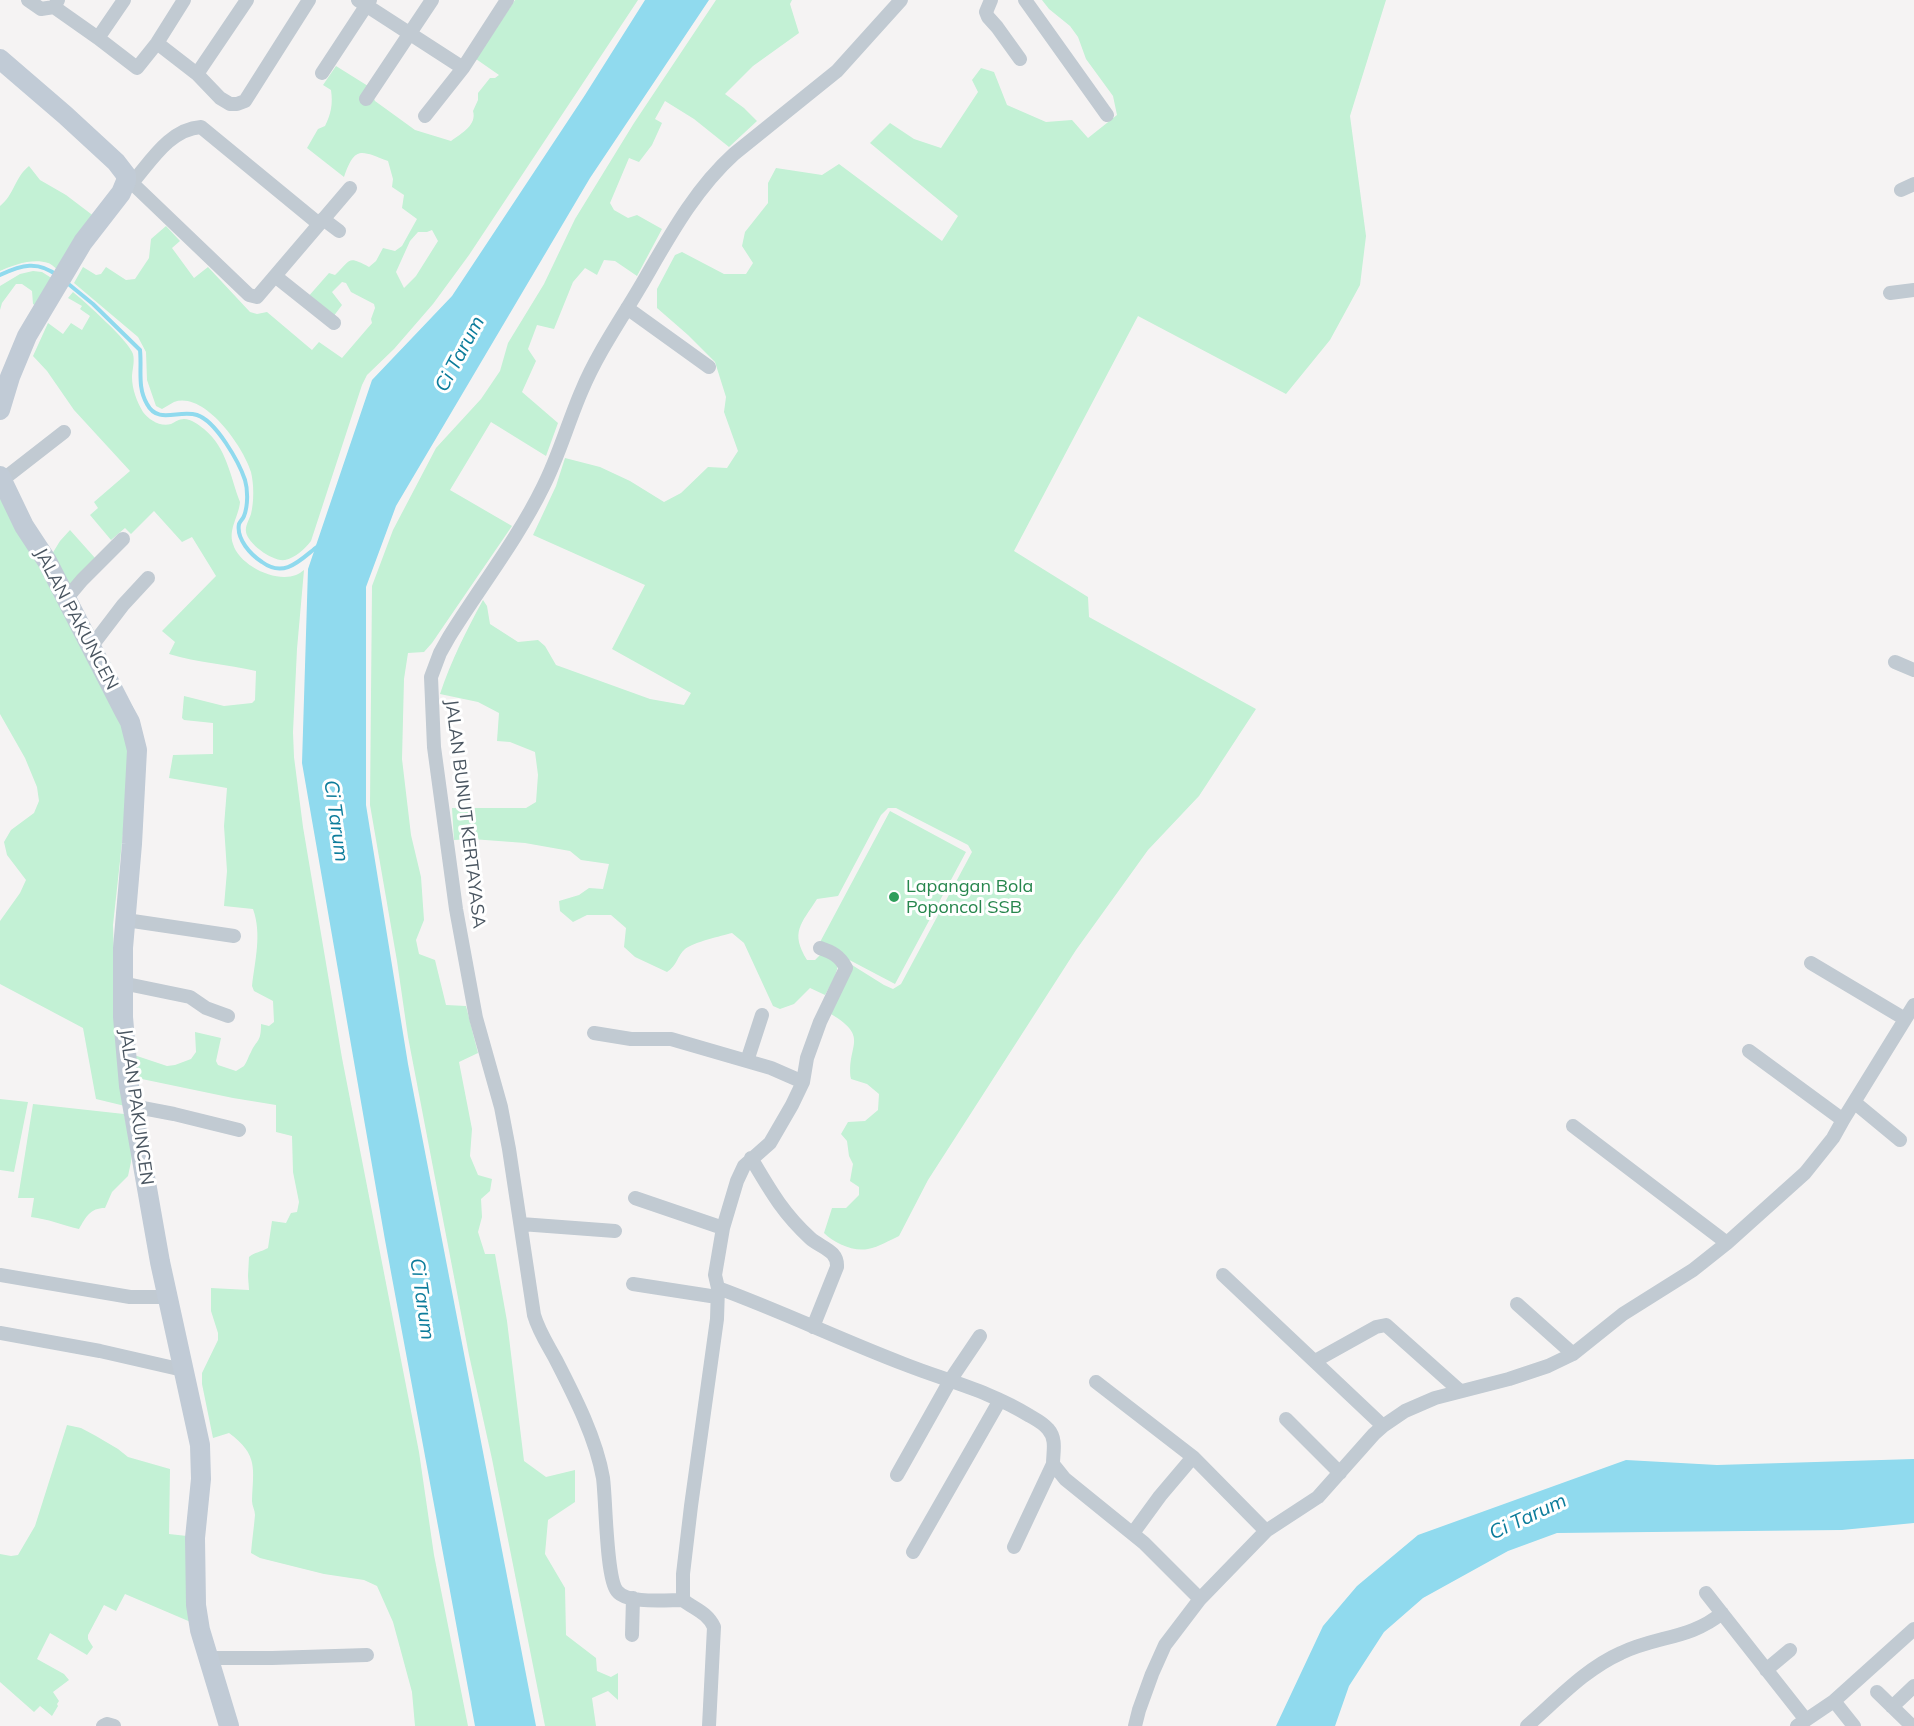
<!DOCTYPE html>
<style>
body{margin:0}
canvas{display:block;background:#f5f3f3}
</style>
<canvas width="1914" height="1726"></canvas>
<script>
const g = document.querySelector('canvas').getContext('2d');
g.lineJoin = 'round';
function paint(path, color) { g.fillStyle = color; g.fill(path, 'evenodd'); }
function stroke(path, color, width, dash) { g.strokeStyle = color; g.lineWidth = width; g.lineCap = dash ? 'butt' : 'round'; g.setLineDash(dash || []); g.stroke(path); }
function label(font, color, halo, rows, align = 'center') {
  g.font = font + ' Mulish,sans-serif'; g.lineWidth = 6; g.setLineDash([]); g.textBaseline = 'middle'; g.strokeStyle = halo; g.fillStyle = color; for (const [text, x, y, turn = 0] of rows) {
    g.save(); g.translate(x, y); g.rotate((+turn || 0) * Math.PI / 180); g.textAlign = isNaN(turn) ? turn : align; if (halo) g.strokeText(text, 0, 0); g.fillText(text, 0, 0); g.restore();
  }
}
paint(new Path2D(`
 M 515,0 L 638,0 L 469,255 L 433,304 L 394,349 L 367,375 L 362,385 L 311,541 C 305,549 295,558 285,560 C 273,562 248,544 246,532 C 245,526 249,520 251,514 C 254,501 254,485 251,472 C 244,448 205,391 174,402 C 170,404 166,407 162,409 L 156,406 L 147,380 L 146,352 L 138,337 L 74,283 L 83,267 L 96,275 L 101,274 L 106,267 L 126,280 L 135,279 L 149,258 L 151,239 L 166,226 L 180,241 L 172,248 L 194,278 L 208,267 L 250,312 L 257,314 L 267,312 L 312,350 L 319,342 L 342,358 L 372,323 L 371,319 L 375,308 L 374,304 L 351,292 L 346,283 L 342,282 L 332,292 L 342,305 L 333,317 L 307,298 L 329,273 L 335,275 C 351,260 347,255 369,267 L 376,261 L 383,248 L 395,251 L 402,246 L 417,219 L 402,208 L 404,195 L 392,187 L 393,179 L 388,161 C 361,151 355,145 344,177 L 307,148 L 318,129 L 325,126 C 331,114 333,104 331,90 L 323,85 L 336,66 L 368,86 L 375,101 L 415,130 L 451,141 C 462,133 477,125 473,111 L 478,100 L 478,93 L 490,78 L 495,78 L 499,75 L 476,59 ZM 432,230 L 438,241 L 416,276 L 404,288 L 396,272 L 410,241 L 418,232 L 427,232 Z
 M 716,0 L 792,0 L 790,4 L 799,33 L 753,66 L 725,94 L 744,108 L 757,121 L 729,147 L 694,119 L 665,101 L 655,119 L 662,123 L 652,145 L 639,162 L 629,158 L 610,203 L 614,210 L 628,218 L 637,215 L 662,229 L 637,276 L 615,261 L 604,260 L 597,275 L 585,268 L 573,282 L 554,329 L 537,325 L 528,349 L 536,361 L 522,392 L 558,423 L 546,456 L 491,422 L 450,490 L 512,526 L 432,643 L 424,652 L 408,653 L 404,679 L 402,759 L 411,835 L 421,877 L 424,920 L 416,940 L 419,954 L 435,960 L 446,1005 L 466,1006 L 478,1053 L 459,1062 L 472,1129 L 470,1156 L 478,1175 L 492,1179 L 490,1191 L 481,1199 L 482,1217 L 478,1232 L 485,1254 L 495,1254 L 507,1321 L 524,1461 L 546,1477 L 575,1470 L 575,1502 L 548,1520 L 545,1554 L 565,1588 L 566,1635 L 596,1658 L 597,1671 L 611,1677 L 618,1673 L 618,1700 L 608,1691 L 592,1698 L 596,1726 L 545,1726 L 492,1459 L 469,1355 L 408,1037 L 397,961 L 370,805 L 372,586 L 393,530 L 436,448 L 481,399 L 500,371 L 508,343 L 544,284 L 575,219 L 634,123 Z
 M 1042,0 L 1386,0 L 1350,116 L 1366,236 L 1360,285 L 1330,340 L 1286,394 L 1138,316 L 1014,551 L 1088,597 L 1089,617 L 1256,709 L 1199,796 L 1148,850 L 1076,950 L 928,1180 L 899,1236 C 890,1240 879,1247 868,1249 C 853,1252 834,1243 824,1233 L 832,1208 L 846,1208 L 859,1195 L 859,1187 L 850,1181 L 853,1164 L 849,1156 L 847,1141 L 841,1134 L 848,1122 L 865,1121 L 878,1110 L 879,1094 L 867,1084 L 851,1079 C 846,1045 871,1038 831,1014 L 852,965 L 884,985 L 893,989 L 901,984 L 972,852 L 968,845 L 896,808 L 888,808 L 881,815 L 838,896 L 817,899 C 801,924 790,932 807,960 L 815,960 L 822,953 L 838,961 C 838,974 831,984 825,995 L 810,988 L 794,1004 L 780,1009 L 773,1006 L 744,943 L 732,933 C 721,936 694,942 685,949 C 677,956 677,966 667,972 L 635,957 L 624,947 L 626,928 L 611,915 L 587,915 L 573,922 L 560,911 L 559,901 L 579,895 L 589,888 L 603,889 L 609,864 L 581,860 L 570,851 L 525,843 L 472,839 L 454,840 L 452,808 L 526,808 L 536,802 L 538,775 L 535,752 L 510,742 L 497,741 L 499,713 L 478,702 L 440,694 C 451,661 466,631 483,600 L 487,606 L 490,624 L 518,642 L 538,640 L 545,646 L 556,665 L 650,699 L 684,705 L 691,693 L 612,649 L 645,585 L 533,535 L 556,486 L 565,458 L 600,467 L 630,481 L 664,502 L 681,493 L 708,467 L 727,468 L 738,451 L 724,412 L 726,397 L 715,362 L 688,335 L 657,308 L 657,289 L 675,255 L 682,252 L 724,274 L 746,274 L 753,263 L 742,246 L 745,232 L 768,203 L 768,183 L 776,168 L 822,175 L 839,164 L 942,241 L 958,216 L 870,143 L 890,123 L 914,139 L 941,148 L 978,92 L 972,80 L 981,68 L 994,72 L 1007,105 L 1046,122 L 1072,120 L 1088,138 L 1117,115 L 1113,96 L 1086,59 L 1078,37 L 1070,26 L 1049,9 Z
 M 29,166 L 40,180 L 66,195 L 95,217 L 60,272 C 56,269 52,264 48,263 C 33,258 13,265 0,271 L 0,206 C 14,195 15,177 29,166 Z
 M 33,271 L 42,272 L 53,279 L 36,306 L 33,304 L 32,291 L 22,284 L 16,284 L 2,303 L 0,310 L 0,286 L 20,274 Z
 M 73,292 C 85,302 129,341 133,354 C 135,362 132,370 132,377 C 132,389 137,402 143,412 C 149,420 160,427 171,424 C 175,422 179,419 184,419 C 191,419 199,425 204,429 C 227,448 230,476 240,502 C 239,516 228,529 233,544 C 239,565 275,583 296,575 C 299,574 301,572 304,570 L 297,649 L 293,732 L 294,757 L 303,827 L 342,1058 L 419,1452 L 434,1555 L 468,1726 L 415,1726 L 412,1692 L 393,1622 L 377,1586 L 364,1580 L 324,1574 L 260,1558 L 251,1553 C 252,1540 254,1527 255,1515 C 255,1510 252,1506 252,1501 C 253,1469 259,1455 229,1433 L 213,1438 L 202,1384 L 202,1373 L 218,1340 L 218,1333 L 211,1311 L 211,1288 L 249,1290 L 248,1276 L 249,1257 C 255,1252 261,1252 268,1248 L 272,1221 L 286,1223 L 291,1213 L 297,1212 L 299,1202 L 293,1172 L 292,1136 L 276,1132 L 276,1105 L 233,1098 L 137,1078 L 134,1055 L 167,1066 L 175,1065 L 191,1059 L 196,1052 L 195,1032 L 221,1038 L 216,1061 L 218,1065 L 236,1071 L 244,1066 C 247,1062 248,1057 251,1052 C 257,1039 261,1043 261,1024 L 269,1026 L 274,1022 L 273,1001 L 254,991 L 252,986 C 255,960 262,934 253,909 L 224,906 L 227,871 L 224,826 L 227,788 L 169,778 L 173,755 L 213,754 L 213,723 L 184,720 L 182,718 L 184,696 L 224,706 L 252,703 L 255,700 L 256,671 C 227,664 198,663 169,654 L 175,642 L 162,631 L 216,576 L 192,537 L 182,542 L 154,511 L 131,534 L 125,528 L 111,540 L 90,515 L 98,508 L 94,502 L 130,471 L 74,410 L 47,371 L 33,356 L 48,323 L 63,334 L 71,323 L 82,330 L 90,316 L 80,309 L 82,306 L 68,298 Z
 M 0,497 L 5,502 L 116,711 L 128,743 L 126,806 L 113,925 L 116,1023 L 125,1106 L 96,1099 L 83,1028 L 0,984 L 0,921 L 20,893 L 26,880 L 7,855 L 4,842 L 11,830 L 34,813 L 39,801 L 37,787 L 25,758 L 0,714 Z
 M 70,530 L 95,558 L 70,587 L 52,554 L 60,541 Z
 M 890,811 L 966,852 L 895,984 L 819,944 Z
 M 0,1099 L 28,1102 L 14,1172 L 0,1170 Z
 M 33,1104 L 124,1114 L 132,1152 L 131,1162 L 128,1176 L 112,1192 L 105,1208 C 90,1208 86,1217 79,1229 C 62,1225 48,1219 31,1217 L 34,1198 L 18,1198 Z
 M 67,1425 L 81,1428 L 96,1436 L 118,1449 L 128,1457 L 170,1469 L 169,1534 L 187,1536 C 186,1566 185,1594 193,1623 L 125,1594 L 116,1611 L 104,1605 L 88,1635 L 88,1639 L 93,1647 L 87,1655 L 50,1633 L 37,1659 L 64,1674 L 69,1680 L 53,1692 L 59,1701 L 57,1704 L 58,1706 L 52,1716 L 40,1706 L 34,1712 L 0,1682 L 0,1554 L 11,1556 L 18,1555 L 35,1526 Z`), '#c3f1d5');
paint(new Path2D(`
 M 645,0 L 709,0 L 590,178 L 396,506 L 366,587 L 366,805 L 408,1064 L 536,1726 L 475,1726 L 385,1240 L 302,763 L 308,569 L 372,380 L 452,296 L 585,95 Z
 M 1914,1459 L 1914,1523 L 1842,1530 L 1557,1533 L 1508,1551 L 1423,1598 L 1384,1632 L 1349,1686 L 1335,1726 L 1276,1726 L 1323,1626 L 1357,1586 L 1418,1535 L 1626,1460 L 1717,1465 Z`), '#90daee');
stroke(new Path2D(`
 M 0,275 C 21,265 38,260 58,276
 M 66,282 L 93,304 L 140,350 C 142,369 137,387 147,404 C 158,425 179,409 197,415 C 216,421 239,462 245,480 C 248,490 248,506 244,516 C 243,519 240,521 239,524 C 236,539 251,555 262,562 C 285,579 301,559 318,546`), '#90daee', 4);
stroke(new Path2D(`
 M 28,0 L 41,9 L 54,7 L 58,0
 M 358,0 L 463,68
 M 991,0 L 986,12 L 988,17 L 997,27 L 1020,59
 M 1025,0 L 1107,115
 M 54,7 L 98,38 L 137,68 L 157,43 L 184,0
 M 98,38 L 124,0
 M 157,43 L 197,74 L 220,98 L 230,104 L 237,104 L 245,101 L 309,0
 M 322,73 L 370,0
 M 197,74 L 247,0
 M 366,99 L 432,0
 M 425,116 L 463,68 L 507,0
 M 126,181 L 132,183 L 249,295 L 257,297 L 350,188
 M 132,183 C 151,161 170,129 201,127 L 319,224
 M 1901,190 L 1914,184
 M 323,219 L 339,231
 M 275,276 L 334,323
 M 1890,293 L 1914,290
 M 627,308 L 709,367
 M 1,481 L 64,432
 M 66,599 L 82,580 L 123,539
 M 91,647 L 123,605 L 148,578
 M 1895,662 L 1914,670
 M 126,920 L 234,936
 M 1811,963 L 1905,1019
 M 122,983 L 190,997 L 206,1008 L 228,1016
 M 594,1033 L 631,1039 L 671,1039 L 771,1068 L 803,1082
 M 1749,1051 L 1843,1120
 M 747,1061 L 762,1015
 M 1854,1102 L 1900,1140
 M 132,1106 L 174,1114 L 239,1130
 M 1573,1126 L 1727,1243
 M 751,1158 C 770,1190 782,1212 810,1238 C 821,1248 838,1250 837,1267 L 813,1327
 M 635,1198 L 723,1228
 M 521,1224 L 615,1231
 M 0,1275 L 130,1297 L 168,1297
 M 1223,1275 L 1383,1426
 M 633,1284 L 717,1297
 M 718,1288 C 781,1311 841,1340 904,1364 C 947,1381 990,1391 1030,1416 C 1037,1420 1043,1423 1048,1429 C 1057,1439 1053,1452 1053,1464 L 1065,1479 L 1144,1543 L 1200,1599
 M 1517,1304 L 1573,1354
 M 0,1333 L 100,1351 L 183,1370
 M 1315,1361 L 1376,1327 L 1386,1325 L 1460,1391
 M 1096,1382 L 1193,1457 L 1266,1531
 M 1286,1419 L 1340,1473
 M 897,1475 L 951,1379 L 980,1336
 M 1133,1533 L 1160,1496 L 1193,1457
 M 1014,1547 L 1053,1464
 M 913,1552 L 1000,1400
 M 1706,1593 L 1806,1720
 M 683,1600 C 666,1600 627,1604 617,1591 C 606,1578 606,1500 603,1478 C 596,1438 575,1397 556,1360 C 548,1345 539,1332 534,1315 L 509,1149 L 501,1107 L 476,1018 L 456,909 L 434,747 L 431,677 L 440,653 L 449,637 C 480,587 517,540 543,487 C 559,456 568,422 582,390 C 597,354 620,321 640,287 C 667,241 693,191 734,154 L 837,71 L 901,0
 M 683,1600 L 683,1574 L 691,1506 L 717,1319 L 718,1288 L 715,1275 L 723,1228 L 737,1181 L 744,1166 L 770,1143 L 792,1105 L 803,1082 L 807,1058 L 820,1022 L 846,968 C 840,956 832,952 820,948
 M 683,1600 C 694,1609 707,1612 714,1627 L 709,1726
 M 632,1635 L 633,1598
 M 208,1658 L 272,1658 L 367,1655
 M 1766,1670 L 1790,1650
 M 1877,1692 L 1912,1726
 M 1892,1707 L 1914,1686
 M 103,1726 L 107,1724 L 114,1726
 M 1135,1726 L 1139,1710 L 1152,1674 L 1165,1645 L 1200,1599 L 1266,1531 L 1318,1497 L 1374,1434 L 1383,1426 L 1405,1411 L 1435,1398 L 1509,1379 L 1548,1366 L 1573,1354 L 1623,1314 L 1693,1270 L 1727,1243 L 1805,1173 L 1833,1138 L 1843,1120 L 1914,1005
 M 1527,1726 C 1557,1700 1585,1669 1621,1653 C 1656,1636 1691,1639 1722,1613
 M 1797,1726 L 1834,1701
 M 1854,1726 L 1834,1701 L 1914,1629`), '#c1cad2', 14);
stroke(new Path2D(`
 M 0,59 L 65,115 L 116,162 L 126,175 L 126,181 L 121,193 L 83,242 L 27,336 L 10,377 L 0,410
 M 0,476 L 24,526 L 47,561 L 124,711 L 130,722 L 137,750 L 132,844 L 123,948 L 123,1017 L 129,1086 L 160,1262 L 200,1445 L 201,1479 L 195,1538 L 196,1605 L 200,1630 L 229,1726`), '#c1cbd6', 20);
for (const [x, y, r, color] of [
 [894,897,6,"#2e9e5b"]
]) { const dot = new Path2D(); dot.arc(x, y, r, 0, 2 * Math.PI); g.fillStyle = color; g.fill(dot); stroke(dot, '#fff', 2); }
label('18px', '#4a5661', '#fff', [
 ["JALAN PAKUNCEN",76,619,62],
 ["JALAN BUNUT KERTAYASA",465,814,83],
 ["JALAN PAKUNCEN",136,1107,82]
]);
label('18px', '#27864d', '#fff', [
 ["Lapangan Bola",906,887],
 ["Poponcol SSB",906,908]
], 'left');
label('italic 20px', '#0c7c9b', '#fff', [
 ["Ci Tarum",460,354,-62],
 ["Ci Tarum",336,821,82],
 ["Ci Tarum",422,1299,82],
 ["Ci Tarum",1528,1517,-25]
]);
</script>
